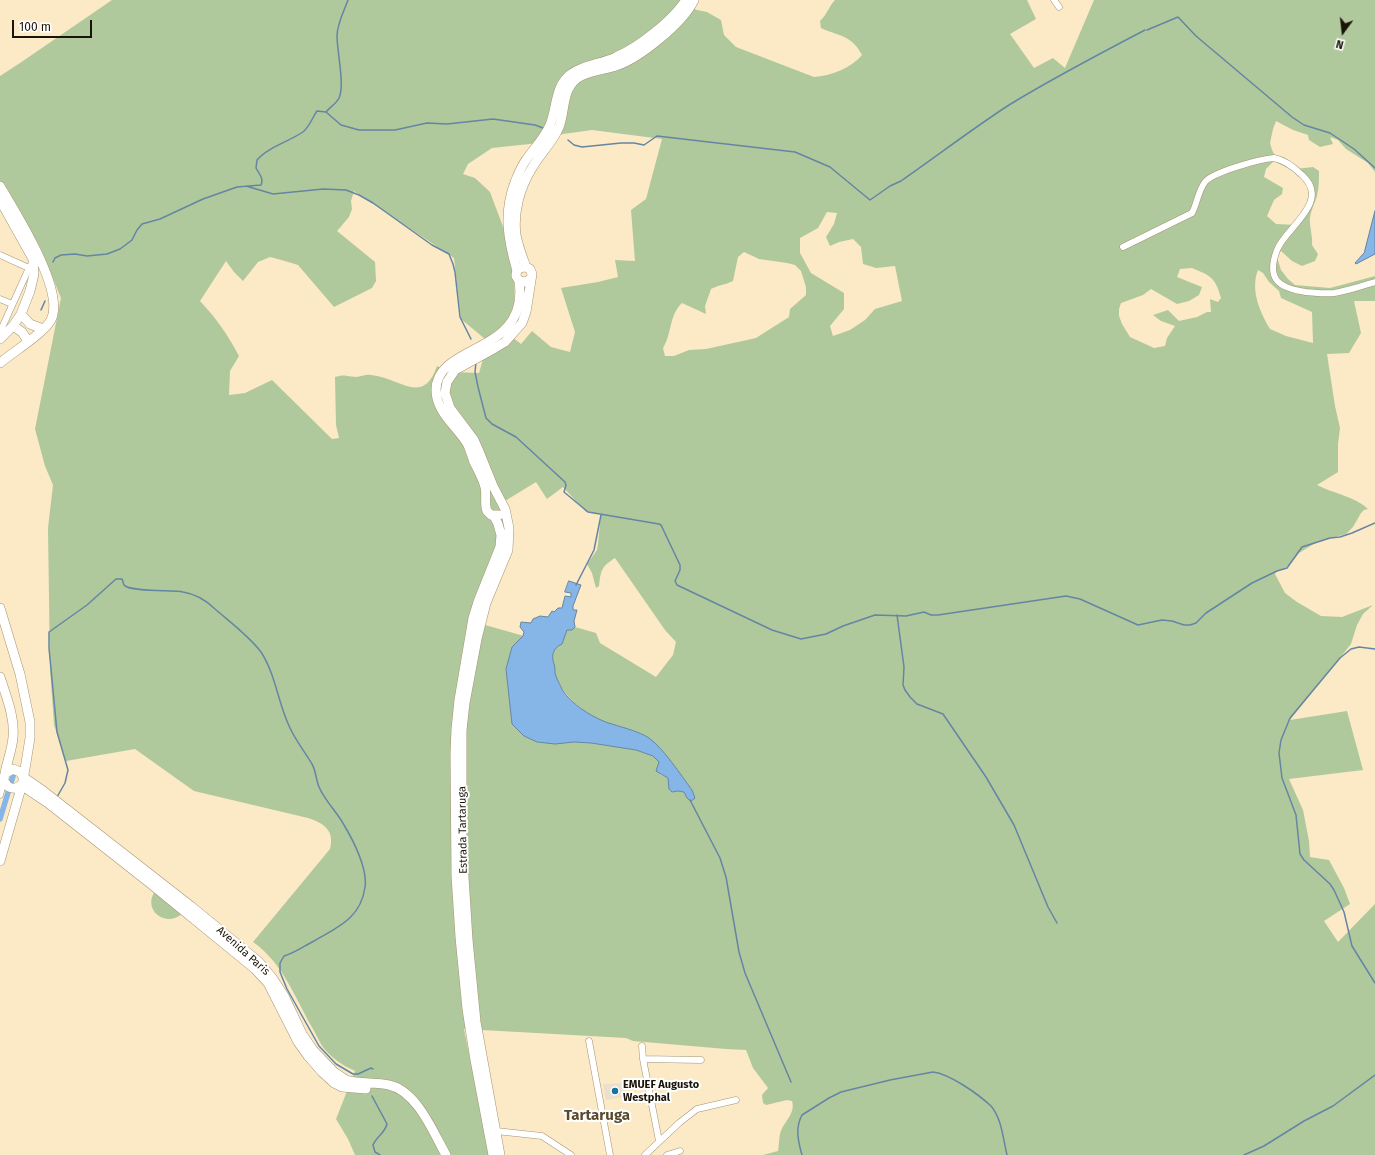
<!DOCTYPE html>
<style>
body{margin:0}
#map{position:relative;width:1375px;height:1155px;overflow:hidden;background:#fce9c6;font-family:"Fira Sans",sans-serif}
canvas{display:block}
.north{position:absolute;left:1323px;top:12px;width:40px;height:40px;-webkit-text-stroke:3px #fff;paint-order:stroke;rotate:195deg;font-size:11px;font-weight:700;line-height:16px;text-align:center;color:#1a1408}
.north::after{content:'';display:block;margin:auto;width:14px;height:18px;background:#1a1408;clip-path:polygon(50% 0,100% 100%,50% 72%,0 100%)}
.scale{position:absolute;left:12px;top:20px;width:80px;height:18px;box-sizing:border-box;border:2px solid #1a1408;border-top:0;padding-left:5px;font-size:12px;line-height:14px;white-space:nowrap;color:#1a1408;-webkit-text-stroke:3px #fff;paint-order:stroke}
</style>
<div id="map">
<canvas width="1375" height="1155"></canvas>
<div class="north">N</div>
<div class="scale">100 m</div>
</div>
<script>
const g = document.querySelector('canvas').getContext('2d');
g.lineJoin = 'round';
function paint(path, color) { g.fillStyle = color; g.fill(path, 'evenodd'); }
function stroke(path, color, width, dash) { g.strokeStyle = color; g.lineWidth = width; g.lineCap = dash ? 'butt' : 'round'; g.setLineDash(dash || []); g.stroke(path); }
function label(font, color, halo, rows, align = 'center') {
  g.font = font + ' "Fira Sans",sans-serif'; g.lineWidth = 4; g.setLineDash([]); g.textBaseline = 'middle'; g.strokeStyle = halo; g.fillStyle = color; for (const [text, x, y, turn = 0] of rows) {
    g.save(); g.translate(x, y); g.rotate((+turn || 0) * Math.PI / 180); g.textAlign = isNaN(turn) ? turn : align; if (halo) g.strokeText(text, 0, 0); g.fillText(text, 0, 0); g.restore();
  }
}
paint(new Path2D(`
 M 624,1083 L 626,1097 L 606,1100 L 603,1084 Z`), '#ebe0cc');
paint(new Path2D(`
 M 112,0 L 682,0 L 681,3 L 697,10 L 707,12 L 721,20 L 724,35 L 736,47 L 814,77 C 831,76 851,68 862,55 C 852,35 838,36 821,28 L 820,21 C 827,15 829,6 835,0 L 1027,0 L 1036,19 L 1010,34 L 1034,68 L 1053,58 L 1065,68 L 1094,0 L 1375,0 L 1375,172 L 1368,163 L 1346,149 L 1338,140 L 1330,137 L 1333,144 L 1320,147 L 1309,140 L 1308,135 L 1293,130 L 1276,121 L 1273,129 L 1270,143 L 1272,150 L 1275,156 L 1296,169 L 1313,167 L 1319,171 C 1319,179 1319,188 1317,196 C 1315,203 1311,210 1310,217 C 1309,227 1313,235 1312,245 L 1318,254 L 1315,261 L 1302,266 L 1292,261 L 1281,251 L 1277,257 L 1281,270 L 1288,279 L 1295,285 L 1330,288 L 1375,276 L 1375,301 L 1354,301 L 1361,333 L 1349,353 L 1327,354 L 1335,406 L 1340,428 L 1338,444 L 1338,472 L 1317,485 C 1334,494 1354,496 1368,509 L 1364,510 L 1361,513 L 1353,527 L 1346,534 L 1317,542 L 1299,553 L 1290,564 L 1284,569 L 1276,571 L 1275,574 L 1285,593 L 1297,602 L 1321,616 L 1342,617 L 1373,605 L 1363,614 L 1357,625 L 1351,644 L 1290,720 L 1347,711 L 1363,770 L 1289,779 L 1303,810 L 1309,841 L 1310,857 L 1329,860 L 1344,888 L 1350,904 L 1324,921 L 1338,942 L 1375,904 L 1375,1155 L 763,1155 L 778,1151 C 779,1145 779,1139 780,1134 C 783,1122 796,1114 792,1101 L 787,1100 L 766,1105 L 763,1103 L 762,1095 L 768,1088 L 753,1068 L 746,1050 L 726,1049 L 633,1041 L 626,1038 L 464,1029 L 490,1155 L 355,1155 L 348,1139 L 336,1119 L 355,1071 C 344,1066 336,1061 327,1052 C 321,1046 317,1036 313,1029 C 295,998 283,963 253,942 L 330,849 C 335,831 324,823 308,818 L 194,791 L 135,749 L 66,761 L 54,725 L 50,668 L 48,528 L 53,485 L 45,466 L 35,429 L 61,298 L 40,247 L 0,183 L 0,76 L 20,63 ZM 592,130 L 662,139 L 646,199 L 631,210 L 635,261 L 615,260 L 618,277 L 598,282 L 561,288 L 575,332 L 570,352 L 551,347 L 532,331 L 521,344 L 502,329 L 515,310 L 514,278 L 505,232 L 490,192 L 475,178 L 463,174 L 468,164 L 492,148 L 539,143 L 563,134 ZM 1274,161 C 1281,165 1298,173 1304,178 C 1316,191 1303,212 1297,225 L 1276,224 L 1267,216 L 1274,200 L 1282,194 L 1283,188 L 1264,177 L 1266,169 ZM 354,191 L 454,258 L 461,319 L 485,339 L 483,359 L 479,373 L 451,372 L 437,366 C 423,407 399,377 371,375 C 366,374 361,377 356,377 C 353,377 350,376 347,376 C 343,375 339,376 335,377 L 336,425 L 339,438 L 332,439 L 272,380 L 245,393 L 229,395 L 230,371 L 239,356 C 228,335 216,318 200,301 L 226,261 L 234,272 L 243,281 L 258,262 L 270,257 L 285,261 L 298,265 L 334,307 L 372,288 L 376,281 L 375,262 L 337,231 L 349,217 L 352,209 L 351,201 ZM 827,212 L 837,213 L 834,224 L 826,237 L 830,246 L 839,242 L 853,239 L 861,247 L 863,264 L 876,268 L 895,266 L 902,301 L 875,309 L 865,320 L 850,330 L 833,336 L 830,326 L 844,309 L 844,293 L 811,273 L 800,253 L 800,238 L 818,228 ZM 744,252 L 759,259 L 787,263 L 795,265 L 801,271 L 806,287 L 806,295 L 790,309 L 789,317 L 756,338 L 706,349 L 689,350 L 674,356 L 665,356 L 663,348 C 672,334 669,315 682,303 L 706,314 L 705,306 L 711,289 C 718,285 725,285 733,281 L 738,257 ZM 1192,268 C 1211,276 1215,277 1221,298 L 1218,302 L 1210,299 L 1211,312 L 1207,312 L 1197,317 L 1179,321 L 1168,310 L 1153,315 L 1161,321 L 1175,326 L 1167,338 L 1165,346 L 1154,348 L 1130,337 L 1122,324 L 1119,316 L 1119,309 L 1121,303 L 1143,295 L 1151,289 L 1177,304 L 1189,301 L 1199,295 L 1202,287 L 1177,277 L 1180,269 ZM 1258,270 L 1263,273 L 1269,282 L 1279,291 L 1281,298 L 1312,312 L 1313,343 L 1286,336 L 1270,329 C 1260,312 1250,290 1258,270 ZM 536,482 L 547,499 L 563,487 L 586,512 L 601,514 L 598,544 L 597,550 L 587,564 L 592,573 L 596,588 L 599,586 C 601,570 601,567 615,558 L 665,630 L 676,642 L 673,655 L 656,677 L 600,643 L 596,633 L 575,627 L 572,630 L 567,630 C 563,637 553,647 552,656 C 551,686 580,713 606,723 C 621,728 636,729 649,739 C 665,750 679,774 692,790 L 695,798 L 687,798 L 684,792 L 678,791 L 672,792 L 668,778 L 660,774 L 659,762 L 653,756 L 636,750 L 591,743 L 574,742 L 541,743 L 524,736 L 512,724 L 506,669 L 512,647 L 524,636 L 485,625 L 491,599 L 511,553 L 513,538 L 512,518 L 505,501 Z
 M 155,891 L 183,913 C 166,929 142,910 155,891 Z`), '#b0c99c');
const water = new Path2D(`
 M 1375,211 L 1375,254 L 1356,264 L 1355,263 L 1364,253 Z
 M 569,581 L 581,585 L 573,606 L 573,610 L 577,610 L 574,621 L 575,627 L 572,630 L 567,630 L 562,644 C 553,648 551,655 554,664 C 555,667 555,670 555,673 C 556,677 559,683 561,687 C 568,703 596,720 612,724 C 624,728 638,731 649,738 C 664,749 680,774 692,790 L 695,798 L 691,801 L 687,798 L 684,792 L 678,791 L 672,792 L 669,789 L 668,778 L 656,771 L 659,762 L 653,756 L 636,750 L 591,743 L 574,742 L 555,744 L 537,742 L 524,736 L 512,724 L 506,669 L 512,647 L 523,636 L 524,632 L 520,627 L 521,622 L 531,623 L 533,619 L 540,616 L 548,617 L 552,611 L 554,612 L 558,608 L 562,608 L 565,596 L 571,597 L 571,593 L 565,592 Z`);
paint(water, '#85b6e7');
stroke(water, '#6585a4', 1);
stroke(new Path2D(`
 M 1147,30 L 1178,17 L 1196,36 L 1292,117 L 1304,125 L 1330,133 L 1354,149 L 1375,168
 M 326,112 C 330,107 336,104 339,98 C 345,86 337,51 337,36 C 337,24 344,11 348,0
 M 568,140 L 574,145 L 582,147 L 621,143 L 634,143 L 644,145 L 657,136 L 795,152 L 830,167 L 870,200 L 890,186 L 901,181 C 937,156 972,129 1009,105 C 1053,78 1099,54 1145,30
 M 246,186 L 273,194 L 323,189 L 346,190 L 359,195 L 373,203 L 432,245 L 449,254 L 453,264 L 455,272 L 460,317 L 471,339
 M 53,262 L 55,258 L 61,255 L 75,254 L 87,256 L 107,254 L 120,249 L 132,240 L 137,230 L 142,224 L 160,219 L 203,199 L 237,187 L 261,185 C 264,178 259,174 256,168 L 257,160 C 268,147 290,141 303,132 C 310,126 312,118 317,111 L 326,112 L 341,125 L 359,130 L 395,130 L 427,123 L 447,124 L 493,119 L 535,125 L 543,128
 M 41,310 L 45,301
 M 476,362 L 475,372 L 478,387 L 486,418 L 492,424 L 516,437 L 565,482 L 566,485 L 564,492 L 588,512 L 659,524 L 661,525 L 680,565 L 680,570 L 675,581 L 677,585 L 772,630 L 801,639 L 826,634 L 843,626 L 875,615 L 906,616 L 924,612 L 931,615 L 938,615 L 1066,596 L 1080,599 L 1138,625 L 1162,620 L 1172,621 L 1184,625 L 1190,625 L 1196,623 L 1206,613 L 1252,583 L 1277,571 L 1287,568 L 1302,547 L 1330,538 L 1340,537 L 1352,533 L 1375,523
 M 576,585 L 594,550 L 601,515
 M 897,615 L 904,667 L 903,685 L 905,690 L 910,697 L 917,704 L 943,714 L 986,777 L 1014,825 L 1048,907 L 1057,923
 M 1375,649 L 1359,647 L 1351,649 L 1340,658 L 1290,718 L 1281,740 L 1279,753 L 1282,778 L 1296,815 L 1300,854 L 1304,860 L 1330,884 L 1334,890 L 1344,912 L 1352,946 L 1375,983
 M 57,797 L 65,783 L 68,770 L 57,732 L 49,648 L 49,632 L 87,605 L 116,579 L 122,579 C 123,581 123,583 124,585 C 129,592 173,590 183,592 C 195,594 207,601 215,609 C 230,622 249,636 261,652 C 276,675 278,704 290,728 C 296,741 305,752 312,764 C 316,771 316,780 319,787 C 325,801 337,812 344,825 C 353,840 368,869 365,887 C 361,918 338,927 314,941 C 304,946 295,953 284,956 L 280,963 L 280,972 L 287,989 L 319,1046 L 336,1064 L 353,1074 L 358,1074 L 371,1068 L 373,1069
 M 690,800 L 720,858 L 726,877 L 739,952 L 745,973 L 791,1082
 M 372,1096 L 387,1124 C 385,1133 376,1137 373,1145 L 375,1152 L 380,1155
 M 802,1155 C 798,1141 795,1128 802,1115 L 829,1098 L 841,1092 L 890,1080 L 933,1072 C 950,1074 978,1094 991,1106 C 1002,1119 1003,1139 1007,1155
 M 1244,1155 L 1264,1146 L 1304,1121 L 1333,1106 L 1375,1075`), '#6585a4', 1.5);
stroke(new Path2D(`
 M 0,819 L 14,773`), '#85b6e7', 5.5);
const street = new Path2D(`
 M 1054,0 L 1059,7
 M 1123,247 L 1192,213 C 1197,204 1198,191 1205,182 C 1213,172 1260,159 1274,158 C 1284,160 1295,168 1302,175 C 1332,202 1285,228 1277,250 C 1266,279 1278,288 1306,292 C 1315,293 1325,294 1334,293 C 1347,291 1362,286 1375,282
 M 0,255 L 29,268 L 31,265
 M 0,299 L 12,304
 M 0,332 L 29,268
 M 0,795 L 4,780
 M 589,1041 L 610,1155
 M 642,1046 L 643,1059 L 659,1141
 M 643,1059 L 701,1060
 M 496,1131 L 542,1136 L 571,1155
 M 645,1155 L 679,1123 L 697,1109 L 736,1100
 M 667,1155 L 680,1151`);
const secondary = new Path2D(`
 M 0,186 C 15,212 66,291 51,320 C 44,333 13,352 0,363
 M 0,200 L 33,259 L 34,274 L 30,291 L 21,314 L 13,326 L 0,339
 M 526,267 C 522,256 518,246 516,235 C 513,212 520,187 532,168 C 540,154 553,142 559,127 C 565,112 562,91 576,79 C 586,71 604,70 616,66 C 640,58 683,23 694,0
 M 517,271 C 508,239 503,214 515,182 C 518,175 521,167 526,160 C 534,148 544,139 550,125 C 557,108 555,85 571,74 C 584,64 602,64 616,57 C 639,47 672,21 686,0
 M 21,314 L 30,324 L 43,329
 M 13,326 L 22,332 L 28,341
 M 499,515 L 491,515 L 487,511 C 484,504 487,495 485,487 C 483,478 478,470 474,462 C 472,456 470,450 468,445 C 458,427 436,413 436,390 C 436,343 530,355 519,281
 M 0,608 L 20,674 L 30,722 L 30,738 L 23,781 L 0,861
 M 0,677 C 6,696 15,717 13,737 C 12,752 5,766 4,780 C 7,788 14,791 21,785
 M 6,773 L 13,769 L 20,772 L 23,777 L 42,790 L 192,907 L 258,961 L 273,979 L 284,996 L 302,1034 L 313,1050 L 334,1072 L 346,1080 C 360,1084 375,1082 389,1085 C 417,1091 433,1132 446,1155
 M 21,785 L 48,803 L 151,884 L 255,969 L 268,983 L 298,1042 L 308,1056 L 322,1072 L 334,1083 L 342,1087 L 366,1089
 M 493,1155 L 475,1060 L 467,1009 L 460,937 L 456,876 L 455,753 L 456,729 L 459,700 L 473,618 L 478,602 L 500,547 L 501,535 L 498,524 L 494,516
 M 500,1155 L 476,1022 L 468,940 L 462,845 L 462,730 L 465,703 L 477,639 L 486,603 L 508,550 L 509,528 L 505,509 L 493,486 L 478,449 L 474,440 L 450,408 L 445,393 L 447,382 L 455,370 L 495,348 L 505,342 L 522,323 L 526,312 L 532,274 L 530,269 L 526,267 C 519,267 516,270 516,276 L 519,281 L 525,282 L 531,279`);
stroke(street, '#a59474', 7);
stroke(secondary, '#a59474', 10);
stroke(street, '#fff', 6);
stroke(secondary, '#fff', 9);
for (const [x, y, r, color] of [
 [615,1091,4,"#1671a0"]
]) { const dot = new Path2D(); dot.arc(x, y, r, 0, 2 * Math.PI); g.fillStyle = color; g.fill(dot); stroke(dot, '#fff', 1.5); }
label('11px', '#1a1408', '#fff', [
 ["Estrada Tartaruga",463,830,-91],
 ["Avenida Paris",243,951,42]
]);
label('bold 11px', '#1a1408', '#fff', [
 ["EMUEF Augusto",623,1085],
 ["Westphal",623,1098]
], 'left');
label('bold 15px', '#594a2c', '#fff', [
 ["Tartaruga",597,1116]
]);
</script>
